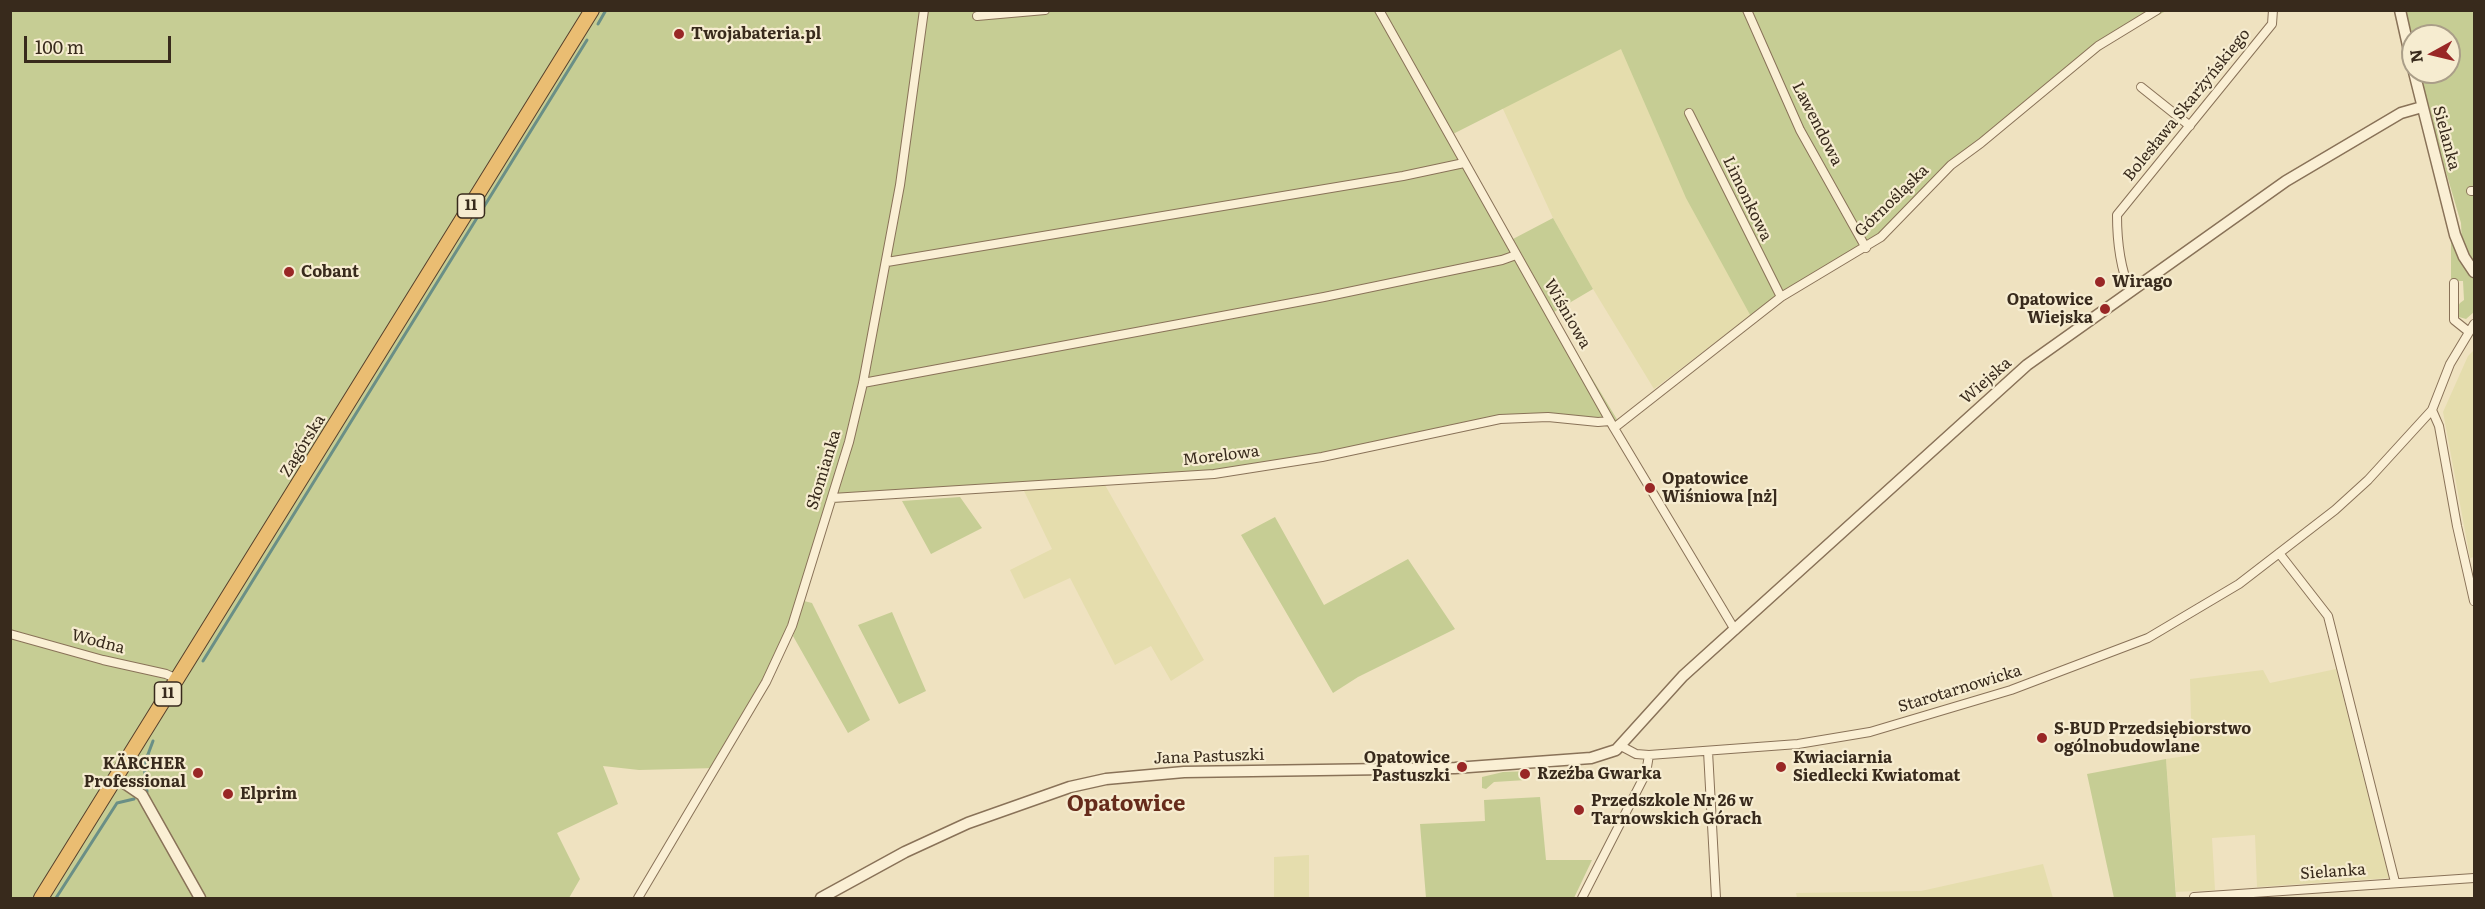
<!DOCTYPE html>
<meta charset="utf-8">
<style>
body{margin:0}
#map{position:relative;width:2485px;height:909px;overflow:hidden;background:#efe2c0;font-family:Literata,serif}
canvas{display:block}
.frame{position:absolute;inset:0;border:12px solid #382a1c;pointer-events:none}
.north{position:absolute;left:2401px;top:24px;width:60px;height:60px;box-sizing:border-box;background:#f6ecd0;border:2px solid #aa9e88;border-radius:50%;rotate:262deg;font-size:16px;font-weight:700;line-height:24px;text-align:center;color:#382a1c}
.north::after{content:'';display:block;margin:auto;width:21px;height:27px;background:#992726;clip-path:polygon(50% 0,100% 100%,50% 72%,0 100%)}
.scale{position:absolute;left:24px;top:36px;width:147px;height:27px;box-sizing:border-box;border:3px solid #382a1c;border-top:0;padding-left:8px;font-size:18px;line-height:21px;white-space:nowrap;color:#382a1c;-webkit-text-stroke:4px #f6ecd0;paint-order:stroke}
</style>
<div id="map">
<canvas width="2485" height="909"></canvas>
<div class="frame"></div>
<div class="north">N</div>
<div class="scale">100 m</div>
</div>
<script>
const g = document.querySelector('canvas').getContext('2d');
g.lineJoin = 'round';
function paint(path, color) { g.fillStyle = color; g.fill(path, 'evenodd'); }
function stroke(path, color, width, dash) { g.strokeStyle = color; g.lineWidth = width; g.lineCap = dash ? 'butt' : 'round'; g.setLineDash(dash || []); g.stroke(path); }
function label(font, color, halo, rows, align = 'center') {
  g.font = font + ' Literata,serif'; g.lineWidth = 4.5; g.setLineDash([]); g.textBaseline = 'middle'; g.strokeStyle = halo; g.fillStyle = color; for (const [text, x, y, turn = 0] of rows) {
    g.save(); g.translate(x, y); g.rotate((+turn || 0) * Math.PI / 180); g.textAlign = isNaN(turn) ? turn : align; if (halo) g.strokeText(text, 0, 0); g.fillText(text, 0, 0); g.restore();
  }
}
paint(new Path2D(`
 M 1458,11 L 1685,11 L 1771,300 L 1654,389 L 1593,289 L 1553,218 Z
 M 2474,350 L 2474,557 L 2470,558 L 2443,412 L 2468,356 Z
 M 1105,485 L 1204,660 L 1171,681 L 1151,646 L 1115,665 L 1070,578 L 1024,599 L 1010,570 L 1052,549 L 1024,491 Z
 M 2336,669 L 2389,878 L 2257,887 L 2255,835 L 2212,838 L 2215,890 L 2176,892 L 2166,759 L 2192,755 L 2190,679 L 2263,670 L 2270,683 Z
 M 1309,855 L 1309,898 L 1274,898 L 1274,857 Z
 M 2043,864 L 2053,898 L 1797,898 L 1796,893 L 1921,891 Z`), '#e5ddad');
paint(new Path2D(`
 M 10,11 L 2166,11 L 2117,37 L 1934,183 L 1894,226 L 1783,298 L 1754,322 L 1686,198 L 1621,49 L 1451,135 L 1517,254 L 1621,426 L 1554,417 L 1505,421 L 1237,473 L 830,503 L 772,675 L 716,768 L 639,770 L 603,766 L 618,804 L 557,833 L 580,879 L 569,898 L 11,898 Z
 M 2405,11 L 2474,11 L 2474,312 L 2466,319 L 2459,317 L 2457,308 L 2460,303 L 2464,300 L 2463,281 L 2451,281 L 2451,238 L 2463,266 L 2461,223 L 2434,131 L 2420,72 L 2449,72 L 2449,36 L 2413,36 L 2413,44 Z
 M 1553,218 L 1593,289 L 1554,312 L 1513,239 Z
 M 960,497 L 982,528 L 931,554 L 902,501 Z
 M 1275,517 L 1324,605 L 1408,559 L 1455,629 L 1358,677 L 1333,693 L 1241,535 Z
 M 804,601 L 812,603 L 870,720 L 848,733 L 793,636 Z
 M 892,612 L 926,691 L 899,704 L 858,625 Z
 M 2166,759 L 2176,898 L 2114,898 L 2087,774 Z
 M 1530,771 L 1530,776 L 1526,780 L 1494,782 L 1486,789 L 1482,788 L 1482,777 L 1503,772 Z
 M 1540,797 L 1546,860 L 1592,860 L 1574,898 L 1426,898 L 1420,824 L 1485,821 L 1484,800 Z`), '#c6cd94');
stroke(new Path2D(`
 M 598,24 L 606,10
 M 203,661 L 587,40
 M 147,792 L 144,765 L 153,741
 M 56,898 L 117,803 L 134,799`), '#6a8f86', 3);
const minor = new Path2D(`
 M 1379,10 L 1614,428 L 1735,630
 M 1747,10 L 1800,130 L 1866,248
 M 977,16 L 1045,10
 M 2141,87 L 2190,126
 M 1689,113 L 1781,297
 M 2471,191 L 2474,191
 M 887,262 L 1403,176 L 1464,163
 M 2454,283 L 2454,320 L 2469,332
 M 2130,291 C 2120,267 2117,241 2117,215 L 2272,24 L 2273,10
 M 863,383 L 1324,297 L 1502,260 L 1516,255
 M 2432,410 L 2439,426 L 2457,526 L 2474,601
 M 1614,428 L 1781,297 L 1881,237 L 1951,165 L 1981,143 L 2098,46 L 2157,10
 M 832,498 L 1214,474 L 1322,457 L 1500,419 L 1548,417 L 1598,422 L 1610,421
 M 2279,553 L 2328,616 L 2395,882
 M 10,634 L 103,660 L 166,674 L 177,679
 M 1621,746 L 1636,754 L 1649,755 L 1798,744 L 1870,732 L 2011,690 L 2148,638 L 2239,584 L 2335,510 L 2368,480 L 2432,410 L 2450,364 L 2474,324
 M 1708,751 L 1716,898
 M 2194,897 L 2474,878
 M 638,898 L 766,682 L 792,626 L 849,442 L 863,383 L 900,185 L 924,10
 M 1582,898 L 1646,773 L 1649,755`);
const tertiary = new Path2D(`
 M 2400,10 L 2413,68
 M 2414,72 L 2455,235 L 2464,257 L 2474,272
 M 117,778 L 142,795 L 200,898
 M 821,898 L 905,852 L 968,823 L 1070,787 L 1106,779 L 1184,772 L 1455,768 L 1591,758 L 1616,750 L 1683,676 L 2027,365 L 2286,181 L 2401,113 L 2422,107`);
const trunk = new Path2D(`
 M 41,898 L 592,10`);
stroke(minor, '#897258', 10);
stroke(tertiary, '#897258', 13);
stroke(trunk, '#56402c', 16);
stroke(minor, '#faefd4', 8);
stroke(tertiary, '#faefd4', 10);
stroke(trunk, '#eabd72', 14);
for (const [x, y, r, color] of [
 [679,34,6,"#992726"],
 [289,272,6,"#992726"],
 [2100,282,6,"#992726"],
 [2105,309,6,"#992726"],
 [1650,488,6,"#992726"],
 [2042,738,6,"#992726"],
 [1462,767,6,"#992726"],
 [1781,767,6,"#992726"],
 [198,773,6,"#992726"],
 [1525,774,6,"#992726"],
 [228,794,6,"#992726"],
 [1579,810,6,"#992726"]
]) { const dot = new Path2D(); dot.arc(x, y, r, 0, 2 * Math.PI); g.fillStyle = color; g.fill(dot); stroke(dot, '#f6ecd0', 2); }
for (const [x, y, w] of [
 [471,206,27],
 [168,694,27]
]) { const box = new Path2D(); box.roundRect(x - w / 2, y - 12, w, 24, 4.5); g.fillStyle = '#f6ecd0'; g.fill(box); stroke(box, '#382a1c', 1.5); }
label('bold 15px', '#382a1c', null, [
 ["11",471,206],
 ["11",168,694]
]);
label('bold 16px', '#382a1c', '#f6ecd0', [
 ["Twojabateria.pl",691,34],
 ["Cobant",301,272],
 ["Wirago",2112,282],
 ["Opatowice",2093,300,"right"],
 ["Wiejska",2093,318,"right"],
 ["Opatowice",1662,479],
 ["Wiśniowa [nż]",1662,497],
 ["S-BUD Przedsiębiorstwo",2054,729],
 ["ogólnobudowlane",2054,747],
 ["Opatowice",1450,758,"right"],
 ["Pastuszki",1450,776,"right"],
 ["Kwiaciarnia",1793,758],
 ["Siedlecki Kwiatomat",1793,776],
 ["KÄRCHER",186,764,"right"],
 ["Professional",186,782,"right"],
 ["Rzeźba Gwarka",1537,774],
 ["Elprim",240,794],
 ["Przedszkole Nr 26 w",1591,801],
 ["Tarnowskich Górach",1591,819]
], 'left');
label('16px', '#382a1c', '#f6ecd0', [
 ["Bolesława Skarżyńskiego",2187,105,-51],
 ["Lawendowa",1817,124,63],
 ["Sielanka",2446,138,75],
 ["Limonkowa",1747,199,64],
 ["Górnośląska",1892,201,-44],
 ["Wiśniowa",1567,314,60],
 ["Wiejska",1986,381,-41],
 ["Zagórska",303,446,-58],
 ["Morelowa",1221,456,-7],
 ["Słomianka",824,470,-73],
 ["Wodna",98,642,15],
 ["Starotarnowicka",1960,689,-17],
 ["Jana Pastuszki",1209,757,-2],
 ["Sielanka",2333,872,-4]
]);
label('bold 22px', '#662b1b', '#f6ecd0', [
 ["Opatowice",1126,805]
]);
</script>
